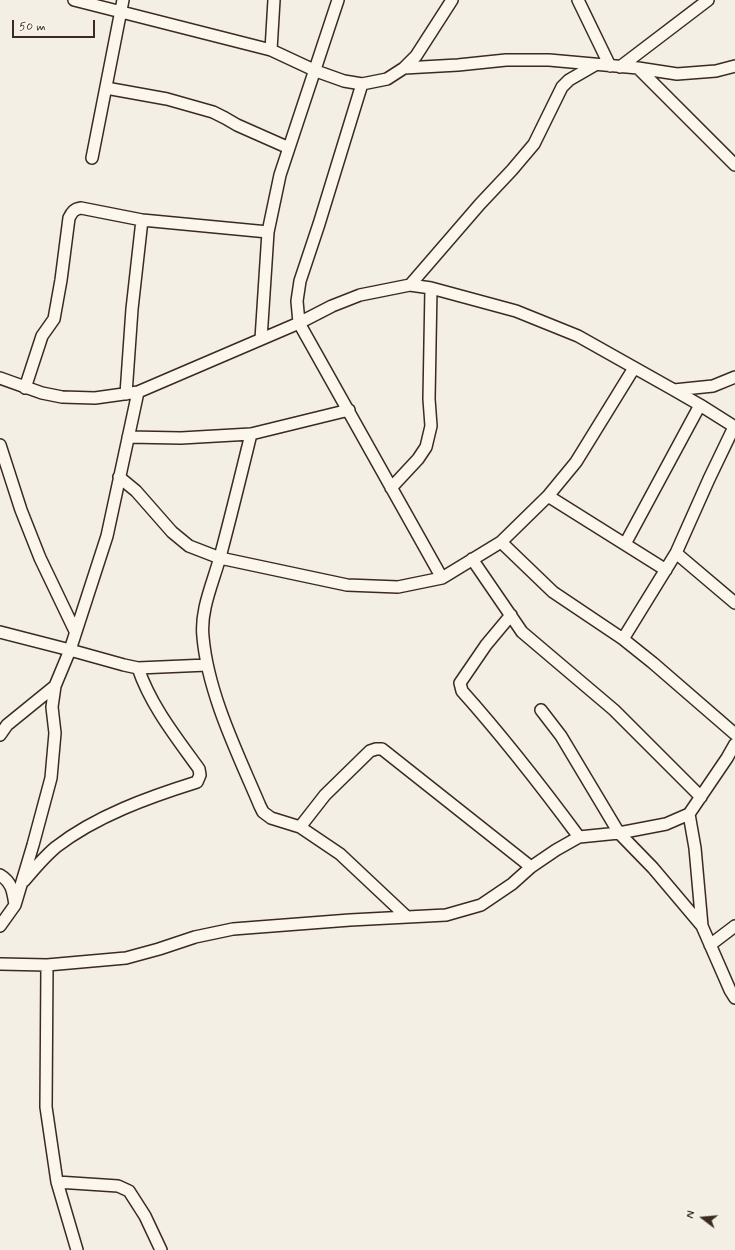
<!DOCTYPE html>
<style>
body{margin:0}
#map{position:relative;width:735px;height:1250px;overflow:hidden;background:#f3efe4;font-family:Mynerve,sans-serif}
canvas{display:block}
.north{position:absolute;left:683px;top:1198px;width:40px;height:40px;-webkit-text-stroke:3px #fbf7ec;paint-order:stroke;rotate:286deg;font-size:11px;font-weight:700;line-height:16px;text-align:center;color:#3b2a1e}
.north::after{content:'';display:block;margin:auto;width:14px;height:18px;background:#3b2a1e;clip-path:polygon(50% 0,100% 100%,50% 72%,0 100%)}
.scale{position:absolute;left:12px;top:20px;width:83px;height:18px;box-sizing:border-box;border:2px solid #3b2a1e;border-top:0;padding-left:5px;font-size:12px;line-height:14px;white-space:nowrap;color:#3b2a1e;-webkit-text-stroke:3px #fbf7ec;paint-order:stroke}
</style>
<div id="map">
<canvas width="735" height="1250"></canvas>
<div class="north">N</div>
<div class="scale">50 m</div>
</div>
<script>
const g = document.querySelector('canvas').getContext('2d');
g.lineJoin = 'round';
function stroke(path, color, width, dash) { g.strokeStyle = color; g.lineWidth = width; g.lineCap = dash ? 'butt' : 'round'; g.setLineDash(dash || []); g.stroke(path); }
const street = new Path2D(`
 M 74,0 L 271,50 L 316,71 L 344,81 L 362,84 L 387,79 L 404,68 L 416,56 L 452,0
 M 578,0 L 610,66
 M 271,50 L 274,0
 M 620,67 L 708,0
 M 404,68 L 458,65 L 506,60 L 549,60 L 638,68 L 677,74 L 716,71 L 735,66
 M 638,68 L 735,165
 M 362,84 L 319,224 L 300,281 L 297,301 L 299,323 L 442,578
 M 106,88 L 167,99 L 213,112 L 225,118 L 237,125 L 289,148
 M 92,158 L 123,0
 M 410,285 L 480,204 L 512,170 L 534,144 L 562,87 L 569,80 L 595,65
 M 261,339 L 268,232 L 280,175 L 338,0
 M 0,378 L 42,393 L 62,397 L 95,398 L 138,392 L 299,323 L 332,306 L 360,295 L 410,285 L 431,288 L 516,311 L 578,336 L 674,390 L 713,386 L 735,377
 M 25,388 L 42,336 L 54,319 L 61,280 L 69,218 C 72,212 74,209 81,208 L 142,220 L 268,232
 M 674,390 L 700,405 L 735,427
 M 126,394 L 132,309 L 142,220
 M 251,434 C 241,475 231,516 220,557 C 213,583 200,610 203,637 C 208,694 238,754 260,806 L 263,812 L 271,818 L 300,827 L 340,854 L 407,917
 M 128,437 L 181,438 L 251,434 L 349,410
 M 0,445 L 21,510 L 40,558 L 75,631
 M 119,477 L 136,491 L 172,532 L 189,546 L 220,558 L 347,585 L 398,587 L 442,578 L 501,542 L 548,496 L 576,462 L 634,368
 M 391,488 L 418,459 L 426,447 L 431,426 L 429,399 L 431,288
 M 548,496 L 666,570
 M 501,542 L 553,592 L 623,639 L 653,663 L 735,734
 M 625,544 L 700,405
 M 676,553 L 735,603
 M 472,559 L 522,632 L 614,710 L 701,797
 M 511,615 L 486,645 L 460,683 L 462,691 C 504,738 542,787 579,837
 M 0,632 L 70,650 L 107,536 L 138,392
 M 623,639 L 676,553 L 709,479 L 734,427
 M 541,710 L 561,736 L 619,833 L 653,868 L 702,926
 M 0,735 L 7,725 L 55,686
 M 689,814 L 695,848 L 702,926 L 730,990 L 735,998
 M 300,827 L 325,795 L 370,751 L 376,749 L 382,749 L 531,867
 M 0,875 C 12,882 13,892 15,905 L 0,926
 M 24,881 C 34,869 44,857 56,847 C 96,816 149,797 197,782 L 200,775 L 199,769 C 176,737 151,706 138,668
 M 15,905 L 33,845 L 51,778 L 55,733 L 52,707 L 55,686 L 70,650 L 124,665 L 138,668 L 207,665
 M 710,945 L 735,926
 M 0,964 L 47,965 L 126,958 L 159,949 L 195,937 L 233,929 L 350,920 L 446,915 L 481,905 L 512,884 L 531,867 L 556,850 L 579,837 L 619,833 L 666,824 L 689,814 L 727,758 L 735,744
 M 47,965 L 46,1107 L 57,1182 L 77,1250
 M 57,1182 L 118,1186 L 129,1191 L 145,1216 L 161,1250`);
stroke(street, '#3b2a1e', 14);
stroke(street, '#fbf7ec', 11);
</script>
